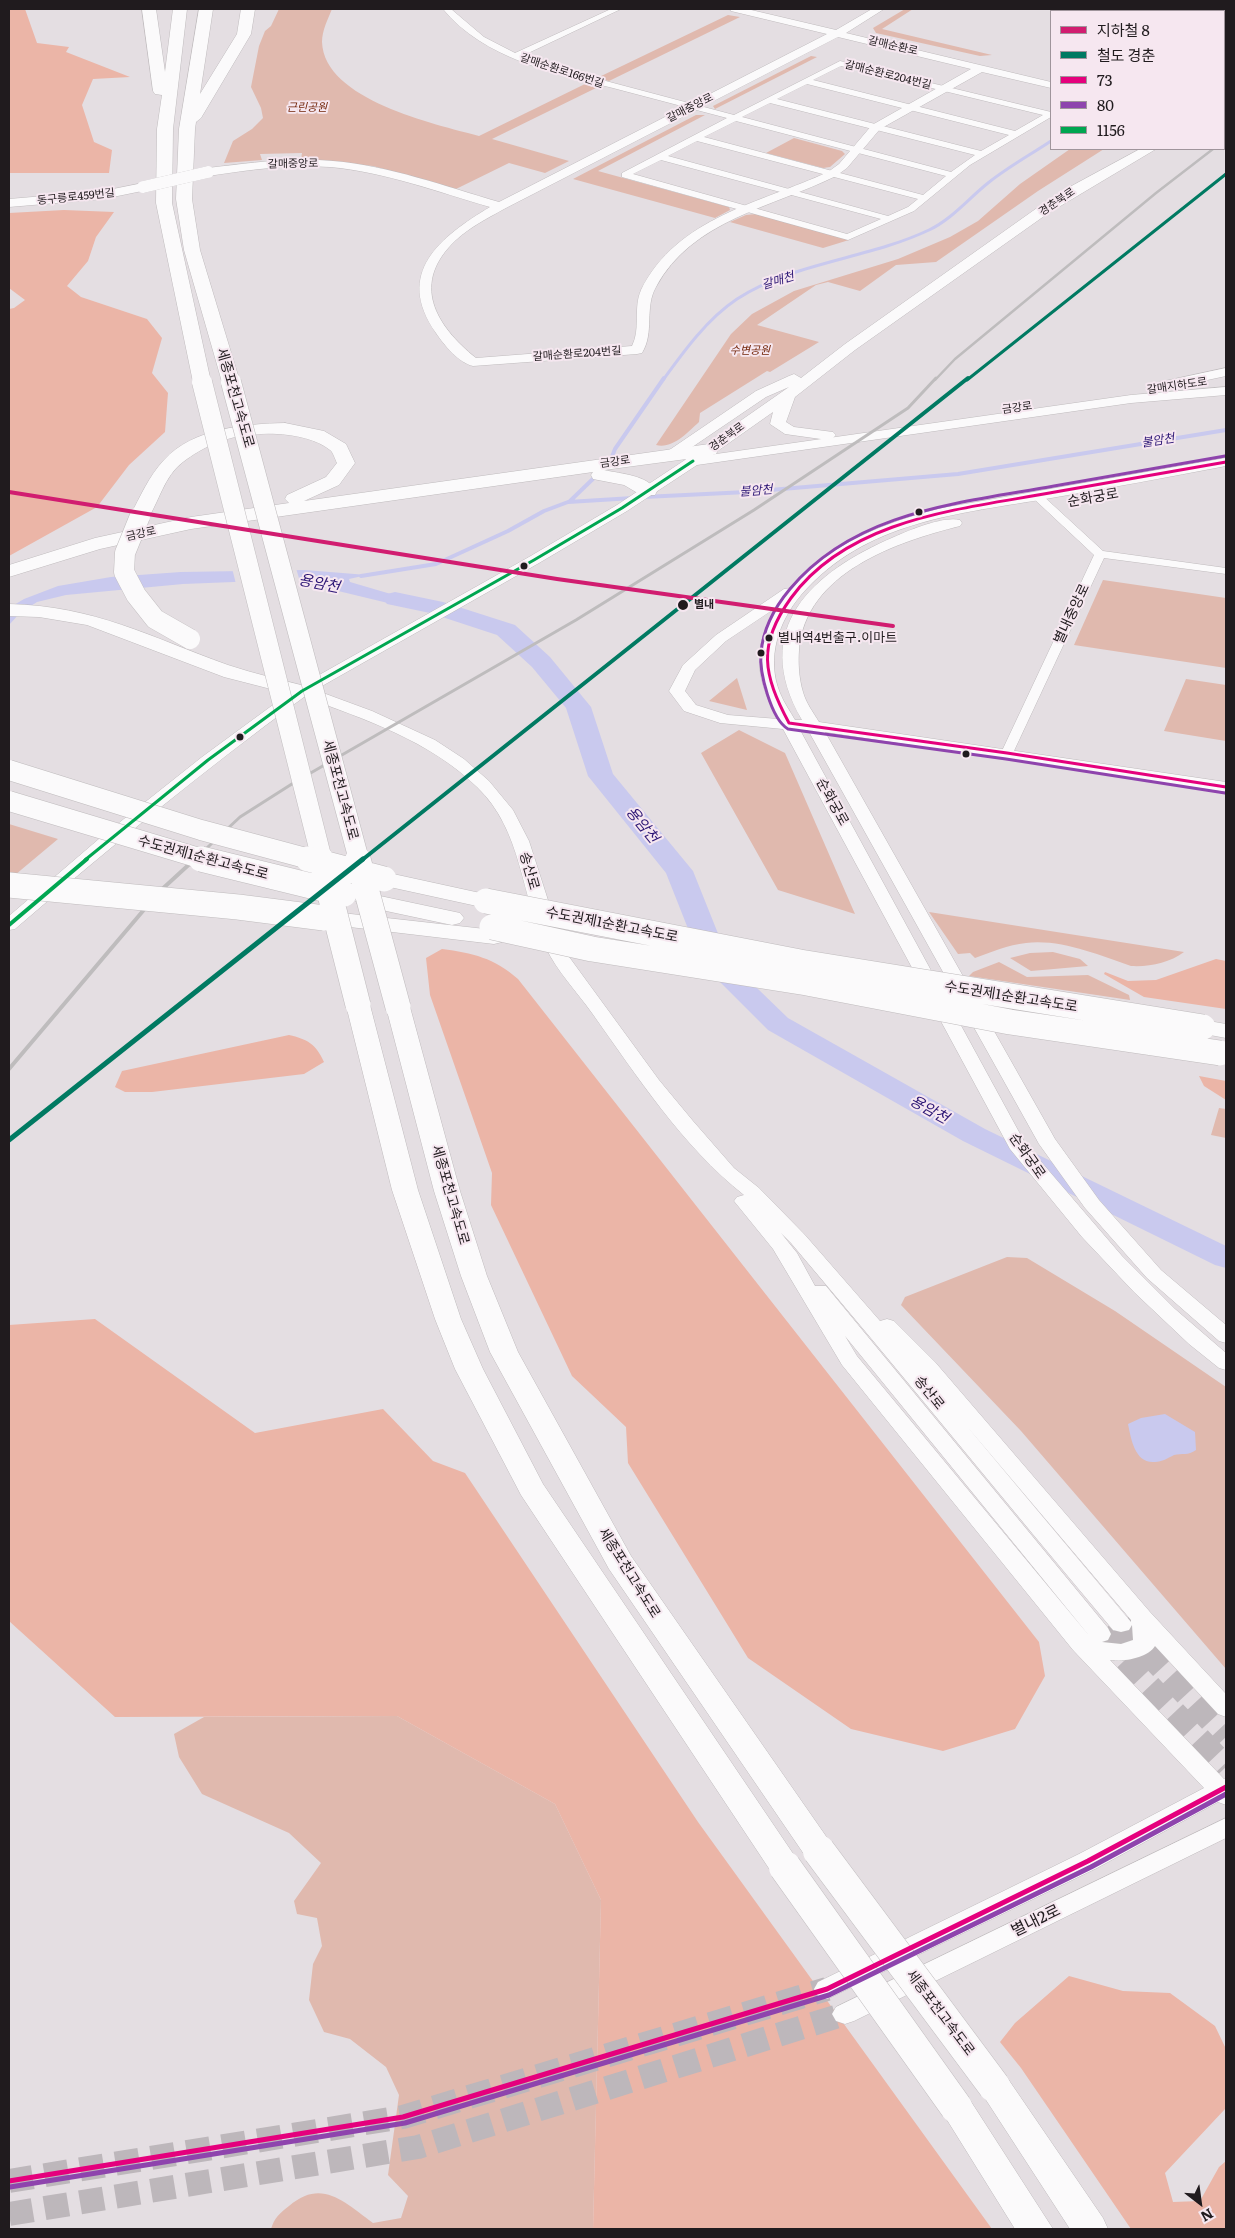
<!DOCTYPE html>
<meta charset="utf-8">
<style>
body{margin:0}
#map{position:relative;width:1235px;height:2238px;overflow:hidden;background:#e4dee2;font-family:Literata,"Noto Sans KR",serif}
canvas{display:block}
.frame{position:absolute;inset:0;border:10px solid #201b1e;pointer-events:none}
.legend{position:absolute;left:1050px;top:10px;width:175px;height:140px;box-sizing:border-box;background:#f6e7f0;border:1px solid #a0959c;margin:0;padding:6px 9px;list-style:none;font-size:15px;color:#201b1e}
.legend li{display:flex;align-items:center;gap:10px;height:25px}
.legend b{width:25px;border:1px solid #a0959c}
.north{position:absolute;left:1175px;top:2178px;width:50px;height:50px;-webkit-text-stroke:4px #f6e7f0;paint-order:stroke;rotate:150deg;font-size:14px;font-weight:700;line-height:20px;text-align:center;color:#201b1e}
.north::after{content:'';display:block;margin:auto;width:18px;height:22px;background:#201b1e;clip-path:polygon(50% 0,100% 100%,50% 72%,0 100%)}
</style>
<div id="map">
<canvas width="1235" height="2238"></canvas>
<div class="frame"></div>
<ul class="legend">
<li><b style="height:6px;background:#d11d70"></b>지하철 8</li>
<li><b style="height:6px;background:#007a62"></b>철도 경춘</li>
<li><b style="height:6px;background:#e5007d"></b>73</li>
<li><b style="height:6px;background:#8e44ad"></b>80</li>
<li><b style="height:6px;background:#00a651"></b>1156</li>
</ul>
<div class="north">N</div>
</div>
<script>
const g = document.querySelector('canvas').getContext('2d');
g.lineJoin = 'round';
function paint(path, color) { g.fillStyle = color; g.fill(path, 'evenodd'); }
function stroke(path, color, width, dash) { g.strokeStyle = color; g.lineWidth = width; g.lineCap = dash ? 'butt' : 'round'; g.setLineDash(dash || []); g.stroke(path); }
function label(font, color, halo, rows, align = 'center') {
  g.font = font + ' Literata,"Noto Sans KR",serif'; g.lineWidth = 4; g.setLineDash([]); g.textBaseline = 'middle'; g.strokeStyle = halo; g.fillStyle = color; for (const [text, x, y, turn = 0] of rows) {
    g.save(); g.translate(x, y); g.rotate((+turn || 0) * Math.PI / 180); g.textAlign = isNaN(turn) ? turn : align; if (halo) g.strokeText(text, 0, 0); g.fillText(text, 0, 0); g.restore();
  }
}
paint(new Path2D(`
 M 279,9 L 332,9 C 328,19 322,30 322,42 C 324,100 435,124 479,136 L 585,84 L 596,88 L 492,139 L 569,161 L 545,173 L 509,163 L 456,189 L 373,166 L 301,159 L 302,153 L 260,154 L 262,160 L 224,163 L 233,141 L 252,129 L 263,118 L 261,108 L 251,87 L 259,46 L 265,31 L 271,26 Z
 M 905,9 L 913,9 L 882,29 L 992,55 L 980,56 L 876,33 L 873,28 Z
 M 728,15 L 740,17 L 609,81 L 597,78 Z
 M 811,56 L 817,57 L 715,109 L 713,106 Z
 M 696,115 L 705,115 L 598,171 L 729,207 L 730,210 L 715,218 L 573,179 Z
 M 794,138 L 842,151 L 845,154 L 830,167 L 823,168 L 766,153 Z
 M 1070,149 L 1104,149 L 1038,191 L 936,262 L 896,265 L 860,291 L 828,282 L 816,285 L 757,325 L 819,342 L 770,372 L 767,371 L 700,413 L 699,422 C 687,433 673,449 656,445 L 731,334 L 752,314 L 794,291 L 898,259 L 950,237 L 978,221 L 1020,184 Z
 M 756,214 L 849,240 L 823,248 L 730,222 L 746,215 Z
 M 1103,580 L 1226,598 L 1226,668 L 1074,645 Z
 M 737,678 L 747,710 L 709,701 Z
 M 1186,679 L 1226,685 L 1226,741 L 1164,731 Z
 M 739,730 L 785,753 L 855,914 L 778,890 L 701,753 Z
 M 9,824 L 58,839 L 9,880 Z
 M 929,912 L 1184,952 C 1169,963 1150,967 1131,966 C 1098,955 1062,939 1026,943 C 1008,945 991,952 975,958 L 970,953 L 958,954 Z
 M 1053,952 L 1080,959 L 1088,966 L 1031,971 L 1010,958 L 1030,953 Z
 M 999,962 L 1027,977 L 1088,975 L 1129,995 L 1130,1000 L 969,976 L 973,972 Z
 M 1219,1108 L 1226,1109 L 1226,1138 L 1211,1135 Z
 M 1007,1257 L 1027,1258 L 1115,1311 L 1226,1387 L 1226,1669 L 1021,1431 L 901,1305 L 905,1297 Z
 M 397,1716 L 555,1804 L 601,1900 L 593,2229 L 271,2229 C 274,2218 280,2213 289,2206 C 322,2178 344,2202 373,2223 L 401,2218 L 408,2196 L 388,2175 L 399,2095 L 386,2067 L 350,2039 L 324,2032 L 309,2000 L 313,1964 L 322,1946 L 317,1918 L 297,1914 L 294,1901 L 321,1863 L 289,1833 L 202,1794 L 179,1757 L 174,1734 L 204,1717 Z`), '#e0b9ae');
paint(new Path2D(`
 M 9,9 L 25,9 L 37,43 L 69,47 L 66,52 L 130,77 L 93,79 L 82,105 L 94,142 L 112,150 L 109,173 L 9,173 Z
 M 64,210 L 114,212 L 96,237 L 88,261 L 67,286 L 81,297 L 147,319 L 162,338 L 152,373 L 168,393 L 165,432 L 129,465 L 97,507 L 9,556 L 9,309 L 14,308 L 25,300 L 9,288 L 9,213 Z
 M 442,949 C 473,953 494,958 518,979 L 1039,1642 L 1045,1676 L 1015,1729 L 943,1751 L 851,1729 L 748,1658 L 628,1463 L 626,1427 L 572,1376 L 491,1205 L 492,1173 L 430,995 L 426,958 Z
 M 1216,959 L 1226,961 L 1226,1009 L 1144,997 L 1104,974 L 1105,972 L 1128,981 L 1156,980 Z
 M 289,1035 C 307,1039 316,1044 324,1062 L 304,1074 L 152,1092 L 125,1092 L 115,1087 L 122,1071 Z
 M 1199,1076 L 1226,1081 L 1226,1100 L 1204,1086 Z
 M 95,1319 L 255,1433 L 383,1409 L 433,1461 L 465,1473 L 698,1822 L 992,2229 L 593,2229 L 601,1900 L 555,1804 L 397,1716 L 115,1717 L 9,1621 L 9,1325 Z
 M 1069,1976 L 1123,1991 L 1170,1993 L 1215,2026 L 1226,2049 L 1226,2108 L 1165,2173 L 1173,2202 L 1200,2201 L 1219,2167 L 1226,2161 L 1226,2229 L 1131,2229 L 1021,2068 L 1000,2042 L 1015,2023 Z`), '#ebb5a7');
paint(new Path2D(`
 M 305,570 L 367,575 L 349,579 L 350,582 L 435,607 L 392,604 L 305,583 L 259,581 L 183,584 L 66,595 L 37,602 L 20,613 L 9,625 L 9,608 L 24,599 L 58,586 L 111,577 L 181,572 Z
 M 1165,1414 L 1195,1432 L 1196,1450 C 1188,1456 1182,1453 1174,1455 C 1168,1458 1162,1462 1155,1462 C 1135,1464 1131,1439 1128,1424 L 1141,1418 Z`), '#c9c9ee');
paint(new Path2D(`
 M 232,568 L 296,568 L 301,585 L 236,584 Z
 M 408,597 L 436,605 L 437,607 L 435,610 L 392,606 Z`), '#e4dee2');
stroke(new Path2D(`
 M 1218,11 L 1219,9
 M 663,380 C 684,351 707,319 737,299 C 794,262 868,259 929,230 C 952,219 968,199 988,183 C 1008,167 1030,155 1051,141`), '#c9c9ee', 3);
stroke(new Path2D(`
 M 610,462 L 615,449 L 664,378
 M 644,497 L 747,492 L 958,474 L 1226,430
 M 569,502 L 597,475
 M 361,576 L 436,564 L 508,531 L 544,511 L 568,502 L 633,498`), '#c9c9ee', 4);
paint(new Path2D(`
 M 395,592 L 443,602 L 515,625 L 550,657 L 591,707 L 613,774 L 693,871 L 729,961 L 788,1018 L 985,1129 L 1226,1246 L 1226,1268 L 1215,1265 L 963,1141 L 768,1030 L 702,964 L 666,873 L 588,776 L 566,708 L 532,667 L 497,635 L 430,613 L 387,604 L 383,599 L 387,594 Z`), '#c9c9ee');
stroke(new Path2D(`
 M 1121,1624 L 1226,1737
 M 1100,1634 L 1226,1767
 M 9,2181 L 403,2117 L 827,1989
 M 9,2214 L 418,2147 L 845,2014`), '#bdb7bb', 24, [24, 12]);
const street = new Path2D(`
 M 443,9 L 451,9 L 484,37 L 515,53 L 611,9 L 621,9 L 522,56 L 553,67 L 734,115 L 840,61 L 1051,112 L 1051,117 L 970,165 L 914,211 L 848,240 L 622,177 L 622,173 L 727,118 C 689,108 651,98 613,88 C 554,73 484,59 443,9 ZM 841,66 L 1043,115 L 1015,131 L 813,80 ZM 807,84 L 1009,135 L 981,151 L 777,99 ZM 770,103 L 975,155 L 951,172 L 742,117 ZM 736,121 L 946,176 L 923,195 L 704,137 ZM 697,141 L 918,199 L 908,207 L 888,216 L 668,156 ZM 661,160 L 881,219 L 847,234 L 633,174 Z
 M 1037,493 L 1041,494 L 1103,551 L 1226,568 L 1226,574 L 1104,558 L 1013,753 L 1007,757 L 1001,753 L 1094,555 L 1033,498 L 1032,496 Z`);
const secondary = new Path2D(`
 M 730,9 L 747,9 L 836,30 L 872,9 L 884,9 L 846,33 L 1051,82 L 1051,88 L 982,72 L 880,129 L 847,168 L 836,176 C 773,207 692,220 656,287 C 644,308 655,332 642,353 L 637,354 L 473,366 C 459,363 444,345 436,333 C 394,273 440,237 490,207 C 438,192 385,172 330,167 C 289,164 248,170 208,176 L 202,172 L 208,168 C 249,163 291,157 333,161 C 390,166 444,186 499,202 L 827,34 L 731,11 ZM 838,37 L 971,69 L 872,125 L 839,164 L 828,172 C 761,203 677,217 641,290 C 633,308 641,328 632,346 L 476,358 C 435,325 410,283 456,240 C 470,227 488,218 504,209 Z
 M 1224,128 L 1226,128 L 1226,135 L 1224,135 Z
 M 143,183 L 147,184 L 147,190 L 103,199 L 9,207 L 9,199 L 103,191 Z
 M 1226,368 L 1226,376 L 1156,391 L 1149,387 L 1156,383 Z
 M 1226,387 L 1226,395 L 1131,403 L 697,465 L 627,511 L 539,563 L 315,690 L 372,711 L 435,740 L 464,759 L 489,781 L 513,810 L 529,841 L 564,950 L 659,1080 L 693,1121 L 734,1168 L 759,1188 L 805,1235 L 880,1321 L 887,1319 L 894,1321 L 935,1362 L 1150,1612 L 1226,1694 L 1226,1717 L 1218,1714 L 1155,1646 C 1148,1658 1123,1662 1110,1660 L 1224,1779 L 1226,1778 L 1226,1805 L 1218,1802 L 1097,1868 L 827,1999 L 818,1996 L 814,1989 L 818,1982 L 1079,1854 L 1204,1788 L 1073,1650 L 842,1365 L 773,1249 L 734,1201 L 737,1197 L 744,1195 C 682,1146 637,1076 592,1013 C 577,992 557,971 546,948 C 520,894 523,831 477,787 C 430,741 365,719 304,697 C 204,770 109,848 15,929 L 9,930 L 9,916 L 100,838 L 202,757 L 296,688 L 529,557 L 617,505 L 688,458 L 1131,395 ZM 781,1233 L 791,1243 C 900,1371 1005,1502 1113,1630 L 1121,1632 L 1129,1630 L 1132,1625 L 1133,1640 L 1121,1644 L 1102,1642 L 1108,1640 L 1111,1634 L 1108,1628 L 826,1286 L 815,1286 L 797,1253 ZM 845,1336 L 1091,1638 L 857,1356 ZM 965,1424 L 1131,1620 L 1131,1622 Z
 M 1226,458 L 1226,466 C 1168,477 1110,488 1051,498 C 959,514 866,520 801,595 C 778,622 766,659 780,693 C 784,703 790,711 795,720 L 802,720 C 749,628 812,572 894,537 C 910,530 943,516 960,520 L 962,523 L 960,526 C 896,542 805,573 799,650 C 798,663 799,679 803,692 C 806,703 813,712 819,722 L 1226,782 L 1226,792 L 825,732 L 1055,1139 L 1099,1200 L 1161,1270 L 1226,1325 L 1226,1343 L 1219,1341 L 1147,1278 L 1085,1208 L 1039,1144 L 808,730 L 800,730 L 1025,1143 L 1122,1256 L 1175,1309 L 1226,1353 L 1226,1370 L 1219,1368 L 1189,1344 L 1134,1292 L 1082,1237 L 1010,1149 L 783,729 L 720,723 L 684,711 L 669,691 L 683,665 L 716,635 L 784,589 L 791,588 C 832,542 884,523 942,508 ZM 777,607 C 751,648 756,679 778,719 L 728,715 L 696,705 L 685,691 L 695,670 L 726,641 Z
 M 1226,1818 L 1226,1838 L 854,2021 L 845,2024 L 836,2021 L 832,2014 L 836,2007 Z`);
const primary = new Path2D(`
 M 1226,100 L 1226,108 L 1224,109 L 1224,101 Z
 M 1140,149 L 1156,149 L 1047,214 L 855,350 L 795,397 L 786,422 L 794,427 L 833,432 L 836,435 L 833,438 L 828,440 L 785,434 L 770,424 L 773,412 L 699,464 L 687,464 L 685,461 L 687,458 L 789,387 L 766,397 L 676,458 L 670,460 L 662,455 L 756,391 L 789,376 L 794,374 L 801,378 L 845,344 L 1037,208 L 1066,189 Z`);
const highway = new Path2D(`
 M 142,9 L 156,9 L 165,72 L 173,9 L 187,9 L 173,129 L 172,203 L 211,382 L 208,386 L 196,386 L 193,382 L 156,203 L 157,129 L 162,95 L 155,94 L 153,91 Z
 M 199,9 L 213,9 L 200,94 L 237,34 L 241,9 L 255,9 L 251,34 L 201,118 L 196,122 L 195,129 L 192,199 L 200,250 L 240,382 L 237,386 L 225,386 L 222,382 L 184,250 L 176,199 L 179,129 Z
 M 285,423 L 324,431 L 346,444 L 355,463 L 339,485 L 304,501 L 709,444 L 716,446 L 718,450 L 716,454 L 709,456 L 604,470 C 622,474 647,475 657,491 L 655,495 L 641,495 L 624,485 L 593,479 L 591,475 L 593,472 L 191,529 L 100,549 L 9,577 L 9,565 L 95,538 L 191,517 L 289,503 L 285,499 L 287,495 L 326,477 L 337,463 C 335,459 333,452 330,450 C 304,429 245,430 216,443 C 205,447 192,455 183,462 C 164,476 159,502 147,520 L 133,520 L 130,516 C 140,497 149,476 164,460 C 193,428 245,424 285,423 Z
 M 9,604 C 95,606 150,637 228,665 C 255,674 282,680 309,687 L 312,691 L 309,695 L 302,697 L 224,677 L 87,625 L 39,617 L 9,616 Z
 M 384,872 L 494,896 L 497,901 L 494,906 L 486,908 L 376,884 L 373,879 L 376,874 Z
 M 366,893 L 460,913 L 464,918 L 460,923 L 452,925 L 358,905 L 355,900 L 358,895 Z
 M 324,911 L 494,930 L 502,932 L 506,937 L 502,942 L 494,944 L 316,923 L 312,918 L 316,913 Z
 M 358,998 L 366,1000 L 370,1005 L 418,1190 L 461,1319 L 483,1369 L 543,1484 L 796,1858 L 801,1867 L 796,1876 L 785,1880 L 774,1876 L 521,1495 L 455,1369 L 435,1319 L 392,1190 L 346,1005 L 350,1000 Z
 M 398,1000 L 406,1002 L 410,1007 L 460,1191 L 487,1276 L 518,1352 L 631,1556 L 830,1842 L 835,1851 L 830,1860 L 819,1863 L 808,1860 L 609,1569 L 490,1352 L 461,1276 L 434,1191 L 386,1007 L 390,1002 Z
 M 1203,1020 L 1226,1024 L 1226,1038 L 1194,1032 L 1191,1027 L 1194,1022 Z
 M 994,2072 L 1006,2076 L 1103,2218 L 1108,2229 L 1070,2229 L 977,2086 L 982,2076 Z
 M 956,2092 L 968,2097 L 1053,2229 L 1015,2229 L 939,2107 L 944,2097 Z`);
stroke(street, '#bfbbbd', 1);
stroke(secondary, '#bfbbbd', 1);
stroke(primary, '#bfbbbd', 1);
stroke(highway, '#bfbbbd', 1);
paint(street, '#fbfafb');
paint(secondary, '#fbfafb');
paint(primary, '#fbfafb');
paint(highway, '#fbfafb');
stroke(new Path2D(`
 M 935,380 L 955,359 L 1156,193 L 1213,149`), '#bebcbd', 2.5);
stroke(new Path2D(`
 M 194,860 L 240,817 L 295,782 L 576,620 L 754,510 L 908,408 L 936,378`), '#bebcbd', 3);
stroke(new Path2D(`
 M 9,1069 L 159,892 L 195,859`), '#bebcbd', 4);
const secondaryBridge = new Path2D(`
 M 143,187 L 208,172`);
const highwayBridgeFar2 = new Path2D(`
 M 202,382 L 322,860
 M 231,382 L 359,860
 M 140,516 L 125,553 L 124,572 L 136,595 L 155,619 L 190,639
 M 9,770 L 201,830 L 313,860
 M 9,801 L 206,860`);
const highwayBridgeFar1 = new Path2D(`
 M 201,859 L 344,894
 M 308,859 L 384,879
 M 321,859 L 358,1005
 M 358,859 L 398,1007
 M 9,885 L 238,907 L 324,918
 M 486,901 L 800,962 L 1203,1027
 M 492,927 L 592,949 L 807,983 L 1010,1022 L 1220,1053`);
const highwayBridge = new Path2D(`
 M 819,1851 L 994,2086
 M 785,1867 L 956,2107`);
stroke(secondaryBridge, '#bfbbbd', 12, []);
stroke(highwayBridgeFar2, '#bfbbbd', 21, []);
stroke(highwayBridgeFar1, '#bfbbbd', 26, []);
stroke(highwayBridge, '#bfbbbd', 33, []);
stroke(secondaryBridge, '#fbfafb', 12);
stroke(highwayBridgeFar2, '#fbfafb', 20);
stroke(highwayBridgeFar1, '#fbfafb', 25);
stroke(highwayBridge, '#fbfafb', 32);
stroke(new Path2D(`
 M 1226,462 C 1169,472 1112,482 1055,492 C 964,509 850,517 791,598 C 757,645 763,674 789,723 L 1007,753 L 1226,787`), '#e5007d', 3);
stroke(new Path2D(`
 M 9,2181 L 403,2117 L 827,1989 L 1088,1861 L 1226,1787`), '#e5007d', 5);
stroke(new Path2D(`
 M 1225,456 C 1168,466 1111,476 1054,486 C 960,503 855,511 790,589 C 774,608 763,629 761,653 C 759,672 771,719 788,729 L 1006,759 L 1225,793`), '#8e44ad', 3);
stroke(new Path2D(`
 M 10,2187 L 405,2123 L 829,1995 L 1091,1867 L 1226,1794`), '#8e44ad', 5);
stroke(new Path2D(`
 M 85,860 L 208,760 L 302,691 L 534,560 L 622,508 L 693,461`), '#00a651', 3);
stroke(new Path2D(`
 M 9,925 L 87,859`), '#00a651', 4);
stroke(new Path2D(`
 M 967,380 L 1226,174`), '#007a62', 3);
stroke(new Path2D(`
 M 362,860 L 968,378`), '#007a62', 4);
stroke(new Path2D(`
 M 9,1140 L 363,859`), '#007a62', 5);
stroke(new Path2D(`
 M 9,492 L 557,579 L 893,626`), '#d11d70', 4);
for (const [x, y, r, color] of [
 [919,512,4.5,"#201b1e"],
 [524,566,4.5,"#201b1e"],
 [683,605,6,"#201b1e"],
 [769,638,4.5,"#201b1e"],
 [761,653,4.5,"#201b1e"],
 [240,737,4.5,"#201b1e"],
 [966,754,4.5,"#201b1e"]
]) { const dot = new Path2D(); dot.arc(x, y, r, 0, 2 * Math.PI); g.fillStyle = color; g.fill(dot); stroke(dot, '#f6e7f0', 2); }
label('11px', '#201b1e', '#f6e7f0', [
 ["갈매순환로",893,46,13],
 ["갈매순환로166번길",562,71,18],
 ["갈매순환로204번길",888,75,14],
 ["갈매중앙로",690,108,-27],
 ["갈매중앙로",293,164,-1],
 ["동구릉로459번길",76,197,-6],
 ["경춘북로",1057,202,-34],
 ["갈매순환로204번길",577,354,-4],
 ["갈매지하도로",1177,386,-8],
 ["금강로",1017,408,-8],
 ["경춘북로",727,437,-36],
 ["금강로",615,462,-8],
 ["금강로",141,534,-13]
]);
label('italic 11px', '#6e1e00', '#f6e7f0', [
 ["근린공원",307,108],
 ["수변공원",750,351]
]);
label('bold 11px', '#201b1e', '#f6e7f0', [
 ["별내",694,605]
], 'left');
label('italic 12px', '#2c1675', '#f6e7f0', [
 ["갈매천",778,281,-17],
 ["불암천",1158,441,-9],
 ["불암천",756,491,-4]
]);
label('13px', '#201b1e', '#f6e7f0', [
 ["별내역4번출구.이마트",778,638]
], 'left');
label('14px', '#201b1e', '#f6e7f0', [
 ["세종포천고속도로",235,398,74],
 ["순화궁로",1093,498,-10],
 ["별내중앙로",1072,614,-65],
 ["세종포천고속도로",340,790,75],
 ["순화궁로",832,802,61],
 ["수도권제1순환고속도로",203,858,15],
 ["송산로",529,871,74],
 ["수도권제1순환고속도로",612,925,11],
 ["수도권제1순환고속도로",1011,997,9],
 ["순화궁로",1027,1156,55],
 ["세종포천고속도로",450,1195,74],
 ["송산로",929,1393,51],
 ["세종포천고속도로",629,1573,58],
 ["세종포천고속도로",940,2013,53]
]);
label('italic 15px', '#2c1675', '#f6e7f0', [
 ["용암천",319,584,11],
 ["용암천",642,825,51],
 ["용암천",929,1110,29]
]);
label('16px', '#201b1e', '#f6e7f0', [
 ["별내2로",1036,1921,-26]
]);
</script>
